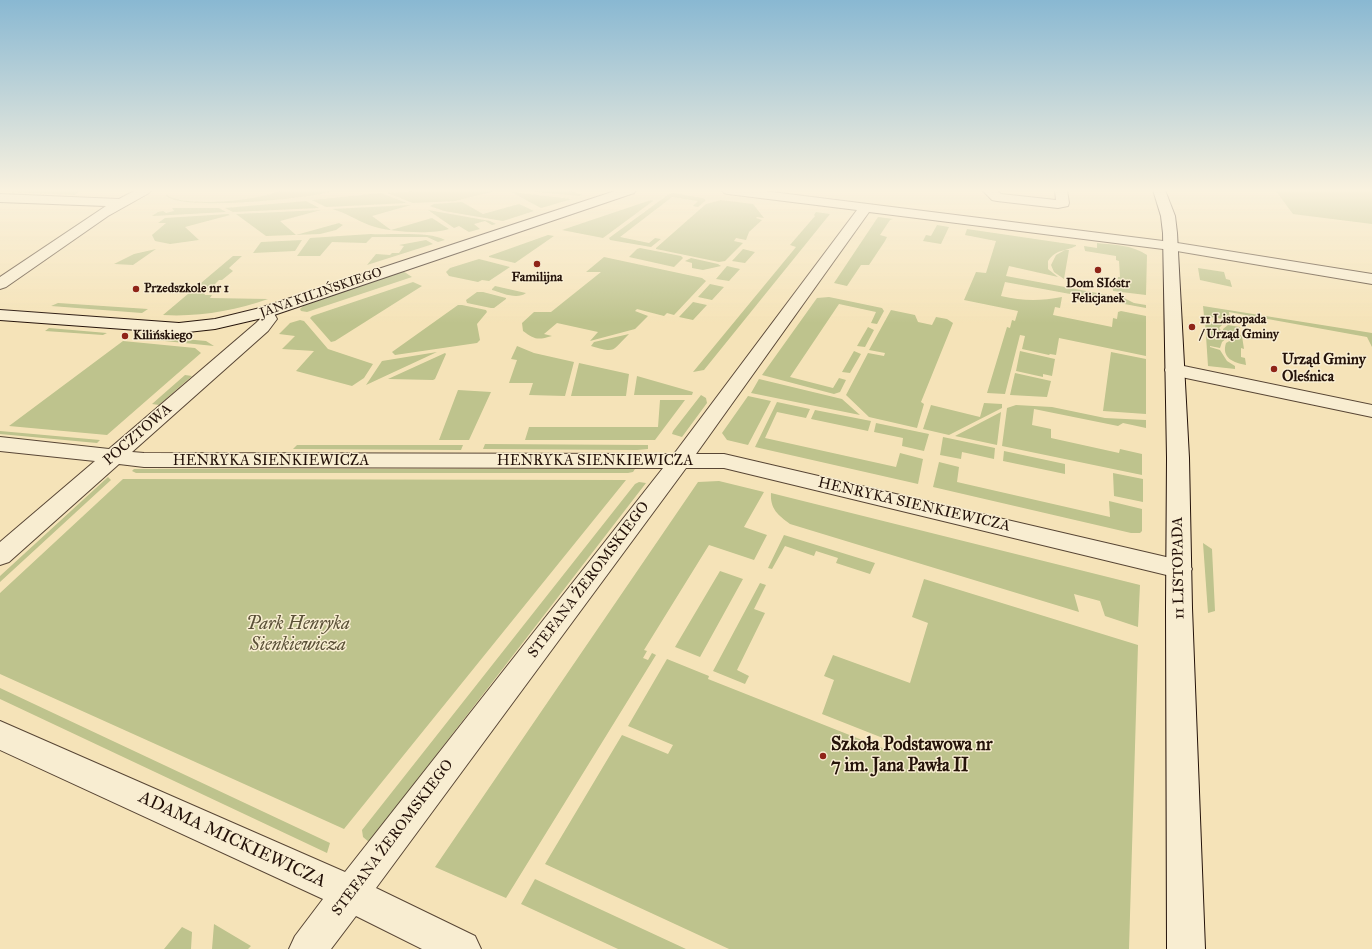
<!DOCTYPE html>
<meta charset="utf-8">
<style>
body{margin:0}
canvas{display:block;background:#f5e3b8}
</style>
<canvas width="1372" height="949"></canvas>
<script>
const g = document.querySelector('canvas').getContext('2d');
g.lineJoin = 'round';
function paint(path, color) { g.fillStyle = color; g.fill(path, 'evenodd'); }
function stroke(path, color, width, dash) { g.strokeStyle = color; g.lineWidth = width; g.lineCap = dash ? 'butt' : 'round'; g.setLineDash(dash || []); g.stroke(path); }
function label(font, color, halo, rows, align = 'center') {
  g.font = font + ' "IM FELL Great Primer",serif'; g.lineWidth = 3; g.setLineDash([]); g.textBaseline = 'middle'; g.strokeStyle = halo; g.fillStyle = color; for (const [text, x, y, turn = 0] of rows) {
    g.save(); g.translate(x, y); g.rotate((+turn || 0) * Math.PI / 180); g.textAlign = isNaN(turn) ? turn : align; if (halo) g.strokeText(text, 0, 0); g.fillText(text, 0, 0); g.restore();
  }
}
paint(new Path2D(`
 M 14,190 L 79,190 L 75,195 L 11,192 Z
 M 282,190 L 328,190 L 329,192 C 306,199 181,211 166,196 L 166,194 C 183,209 262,200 282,190 Z
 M 426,190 L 490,190 L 495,191 L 455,201 L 413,203 L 387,193 Z
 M 531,190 L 565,190 L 583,195 L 579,196 L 528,191 Z
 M 1275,190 L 1372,190 L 1372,224 L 1293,214 Z
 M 511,192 L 572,199 L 541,208 Z
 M 381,193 L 407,203 L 326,207 L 312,200 Z
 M 673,193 L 703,198 L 706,200 L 698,207 L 693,206 L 698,201 L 672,197 L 620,237 L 649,243 L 655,238 L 661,239 L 651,247 L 610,240 L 609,238 L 669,194 Z
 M 651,200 L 653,201 L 603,238 L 562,230 Z
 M 721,200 L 753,204 L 764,218 L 757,217 L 756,218 L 762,220 L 749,232 L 746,240 L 736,238 L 734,241 L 743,243 L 725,261 L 719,262 L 656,249 L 656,248 L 706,204 Z
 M 306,201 L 319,208 L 233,212 L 225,208 Z
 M 462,202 L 483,214 L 519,204 L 534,211 L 503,221 L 444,211 L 430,206 L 434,204 Z
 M 411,205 L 372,216 L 391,230 L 432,218 L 449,229 C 431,235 386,232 369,225 C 356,220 347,213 332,209 Z
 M 172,208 L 219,208 L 226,212 L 152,216 L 158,212 L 163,211 L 166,213 L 174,211 Z
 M 321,210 L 280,221 L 296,235 L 339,223 L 343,225 L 336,230 L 320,234 L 266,236 L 236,214 Z
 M 428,210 L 490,221 L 496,224 L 492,225 L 485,221 L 474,224 L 480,229 L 469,232 L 459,226 L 454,228 Z
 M 816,212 L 830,214 L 704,370 L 693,372 L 796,247 L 790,245 L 815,216 L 814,215 Z
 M 228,214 L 230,215 L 185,227 L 199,240 L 170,244 L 155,241 L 152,235 L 166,223 L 158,223 L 165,218 Z
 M 878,217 L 893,219 L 890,220 L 880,235 L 887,237 L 885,241 L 869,265 L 861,265 L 847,286 L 834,283 Z
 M 937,225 L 949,227 L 941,244 L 923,241 L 926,235 L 931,236 Z
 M 967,229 L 1076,245 L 1076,246 C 1064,252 1056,249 1048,261 L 1048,269 L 1058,277 L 1009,266 L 1006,276 L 1124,298 L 1134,303 L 1146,305 L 1146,308 L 1005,282 L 1001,296 C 1023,301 1040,301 1062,297 L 1060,308 L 1055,307 L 1053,315 L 1112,327 L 1113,318 L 1117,319 L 1118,312 L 1121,311 L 1146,316 L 1146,356 L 1059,338 L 1056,355 L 1050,354 L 1049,355 L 1022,349 L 1025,336 L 1020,335 L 1005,394 L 987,393 L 1007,327 L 1010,328 L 1012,320 L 1015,321 L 1018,311 L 964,300 L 976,272 L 986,273 L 996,241 L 965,235 Z
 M 371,234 C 390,235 430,231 445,240 L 438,242 L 427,237 L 372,237 L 366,243 L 332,242 L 320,256 L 297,256 L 310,238 Z
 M 548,235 L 554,236 L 515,263 L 489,257 L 489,256 Z
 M 302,240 L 295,251 L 253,253 L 261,242 Z
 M 426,240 L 433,244 L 367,265 L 376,254 L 390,255 L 392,253 L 399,253 L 404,246 L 399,245 Z
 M 1097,243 C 1114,245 1133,245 1147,255 L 1146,295 L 1113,291 L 1113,285 L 1117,286 L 1118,277 L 1120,277 L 1119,261 L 1116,260 L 1116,256 L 1085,251 L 1084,246 L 1097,248 Z
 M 640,248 L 681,256 L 683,258 L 674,267 L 629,257 L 637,249 Z
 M 156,249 L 133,265 L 114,264 L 134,254 Z
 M 743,249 L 755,252 L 745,263 L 732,261 Z
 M 1065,250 L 1069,250 L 1064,279 L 1054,272 L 1051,265 L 1056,255 Z
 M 233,256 L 242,256 L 229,268 L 233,271 L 222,280 L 219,280 L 210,289 L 204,292 L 205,295 L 212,295 L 210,298 L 268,299 C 234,311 199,317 163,315 Z
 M 604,257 L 702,278 L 706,281 L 674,315 L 667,313 L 664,316 L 637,309 L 635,311 L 648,316 L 635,329 L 590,341 L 598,332 L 557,323 L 544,334 L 552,336 C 538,340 535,340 523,331 L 522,323 L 534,312 L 551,312 L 601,272 L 586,272 Z
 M 691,258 L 718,264 L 721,266 L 703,270 L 692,268 L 692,263 L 685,261 Z
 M 479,259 L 510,267 L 489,281 L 482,280 L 478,282 L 449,276 L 446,272 L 450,268 Z
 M 727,266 L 740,269 L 729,281 L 716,279 Z
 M 1198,268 L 1224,272 L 1226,279 L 1230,280 L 1232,287 L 1200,280 Z
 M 403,271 L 412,277 L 307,312 L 301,311 L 300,309 L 303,306 Z
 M 413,282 L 422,286 L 335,341 L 331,342 L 310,318 L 312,316 Z
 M 710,284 L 724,287 L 712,300 L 698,297 Z
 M 495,286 L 526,293 C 517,300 502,293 492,290 L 492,289 Z
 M 477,292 L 483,292 L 506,298 L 506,299 L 494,308 L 491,308 L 467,303 L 466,300 Z
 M 829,297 L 882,308 L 884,311 L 877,324 L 871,323 L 876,312 L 839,304 L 790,377 L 833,388 L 839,378 L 846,380 L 840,392 L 834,394 L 762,375 L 817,298 Z
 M 693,302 L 707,305 L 693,320 L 679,317 Z
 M 58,303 L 148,309 L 142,313 L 51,306 Z
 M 458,305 L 462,305 L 486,310 L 487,312 L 477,324 L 480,340 L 477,343 L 395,355 L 392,352 Z
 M 1203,306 L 1372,333 L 1372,347 L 1367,337 L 1229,312 L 1230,320 L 1204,316 Z
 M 891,310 L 915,315 L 918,322 L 932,325 L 936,317 L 947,319 L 953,323 L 921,402 L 924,404 L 917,428 L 869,417 L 846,395 L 868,353 L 884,356 L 885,353 L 869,350 Z
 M 300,320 L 304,321 L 328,349 L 373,364 L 364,378 L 352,386 L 296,371 L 314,351 L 282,349 L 295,336 L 279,334 L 290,323 Z
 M 1205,321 L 1223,324 L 1219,328 L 1228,337 L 1222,342 L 1220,348 L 1210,346 L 1210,347 L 1220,350 L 1227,361 L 1235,366 L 1235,369 L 1208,366 Z
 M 1228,325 L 1240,327 L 1240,329 L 1238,330 L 1238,334 L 1242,336 L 1244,349 L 1241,348 L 1241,357 L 1245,358 L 1246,365 C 1234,363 1221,358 1226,343 L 1233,339 L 1223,330 L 1223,329 Z
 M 868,327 L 874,330 L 865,347 L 857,346 Z
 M 49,328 L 107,333 L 103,335 L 45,331 Z
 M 629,334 C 611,352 616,353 591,346 L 594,342 Z
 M 140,335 L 206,341 L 214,346 L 135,338 Z
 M 123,341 L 195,348 L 201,353 L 107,435 L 9,426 Z
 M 517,346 L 534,353 L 574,362 L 565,396 L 529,395 L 533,383 L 509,383 L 517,360 L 511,359 Z
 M 854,351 L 861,354 L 850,373 L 842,372 Z
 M 1020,351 L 1055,359 L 1052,376 L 1043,374 L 1043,377 L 1016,371 Z
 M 437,352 L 366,385 L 382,361 Z
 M 1111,352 L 1146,359 L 1146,414 L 1103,411 Z
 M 445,353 L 446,354 L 435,379 L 433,380 L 388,379 Z
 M 579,363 L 629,374 L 626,396 L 571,396 Z
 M 1015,373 L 1051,381 L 1047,397 L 1010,395 Z
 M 185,375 L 192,376 L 159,405 L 152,404 Z
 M 637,376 L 693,392 L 692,395 L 634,395 Z
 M 759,379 L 842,399 L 860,415 L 751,393 Z
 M 458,390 L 491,392 L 469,440 L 439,440 Z
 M 701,395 L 706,398 L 707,403 L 682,437 L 672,434 L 673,431 Z
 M 748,396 L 771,401 L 748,445 L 727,440 L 722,433 Z
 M 660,400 L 685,400 L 655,440 L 525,440 L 529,427 L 658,427 Z
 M 777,402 L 810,409 L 806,418 L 777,412 L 765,438 L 896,467 L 900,453 L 923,459 L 918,484 L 755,447 Z
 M 984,403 L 1002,404 L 1002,408 L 949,435 L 923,429 L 931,405 L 980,417 Z
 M 1016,405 L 1052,407 L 1105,418 L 1146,420 L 1146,428 L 1123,423 L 1118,426 L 1034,409 L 1032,425 L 1051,429 L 1051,438 L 1119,453 L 1120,449 L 1142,454 L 1142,475 L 1002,446 L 1007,408 Z
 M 815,410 L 871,421 L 868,431 L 811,419 Z
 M 1001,412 L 997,445 L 955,436 Z
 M 876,423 L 929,434 L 924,451 L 902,446 L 903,438 L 874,432 Z
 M 0,431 L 100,440 L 97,443 L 0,434 Z
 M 943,437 L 995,448 L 994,459 L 962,452 L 961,459 L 940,455 Z
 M 485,444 L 648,445 L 648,449 L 637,450 L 483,449 Z
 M 297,445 L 463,445 L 461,450 L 293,449 Z
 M 1004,451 L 1065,464 L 1065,474 L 1003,461 Z
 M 939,462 L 959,467 L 957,482 L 1110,517 L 1109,501 L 1142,509 L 1142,531 L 1140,533 L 1131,533 L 933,487 Z
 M 134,469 L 635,469 L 633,472 L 628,473 L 136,473 L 132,471 Z
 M 1113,473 L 1143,479 L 1143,502 L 1114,496 Z
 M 108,477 L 111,480 L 0,582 L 0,576 Z
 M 123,479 L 626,480 L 344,829 L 0,674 L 0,593 Z
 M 719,481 L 764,492 L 744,527 L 767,535 L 754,560 L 709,545 L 644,650 L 647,651 L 643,658 L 648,660 L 652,653 L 656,655 L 506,898 L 435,867 L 698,482 Z
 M 639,482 L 646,483 L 369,842 L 363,837 L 362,830 L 635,484 Z
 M 771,493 L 1140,585 L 1138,627 L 1105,616 L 1100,601 L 1074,594 L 1079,612 L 790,524 C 778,515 770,509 771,493 Z
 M 784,535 L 875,563 L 870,574 L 836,563 L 838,558 L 816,551 L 814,556 L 785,546 L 772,569 L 768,568 Z
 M 1203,543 L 1212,549 L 1215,611 L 1208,613 Z
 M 720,571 L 743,579 L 700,657 L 675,647 Z
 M 924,579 L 1138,645 L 1129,949 L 729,949 L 545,864 L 622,735 L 668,754 L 673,745 L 628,726 L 667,659 L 709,676 L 708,679 L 890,751 L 893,742 L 822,714 L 834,680 L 824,676 L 833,655 L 910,683 L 928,623 L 912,617 Z
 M 760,583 L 766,585 L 754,609 L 765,613 L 737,670 L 749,676 L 745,684 L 713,671 Z
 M 0,688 L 330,843 L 327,853 L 0,699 Z
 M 535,879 L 686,949 L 618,949 L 521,904 Z
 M 214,924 L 251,946 L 248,949 L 212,949 Z
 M 182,927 L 192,932 L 191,949 L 164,949 Z`), '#bec38d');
const street = new Path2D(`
 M 136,190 L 151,190 L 149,193 L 108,216 L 6,287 L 0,289 L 0,277 L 106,206 L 0,202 L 0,194 L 119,199 Z
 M 722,190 L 756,190 L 1171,242 L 1372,274 L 1372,284 L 1171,250 L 869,212 L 696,454 L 724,454 L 1179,560 L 1188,562 L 1192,569 L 1188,576 L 1179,578 L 724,468 L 686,468 L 376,888 L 475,936 L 481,949 L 422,949 L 356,916 L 331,949 L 289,949 L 295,936 L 323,899 L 0,750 L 0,721 L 345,872 L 663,468 L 144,467 L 119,464 L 9,562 L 0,565 L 0,542 L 95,461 L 0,451 L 0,437 L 109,449 L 256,323 L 260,319 L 257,312 L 259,308 L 265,307 L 271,308 L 277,319 L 268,331 L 132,452 L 144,453 L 674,454 L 857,210 L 728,194 L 724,193 Z
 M 982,190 L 996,190 L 1001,194 L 1056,200 L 1055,190 L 1067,190 L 1069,203 L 1068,206 L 1058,208 L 997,201 L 992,200 Z
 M 1174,364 L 1372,405 L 1372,417 L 1167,374 L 1165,370 L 1167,366 Z`);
const secondary = new Path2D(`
 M 618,190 L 636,190 L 634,193 L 271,316 L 215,329 L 179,333 L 0,320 L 0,310 L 179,323 L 215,319 L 260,308 Z
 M 1153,190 L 1165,190 L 1175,216 L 1177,233 L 1189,458 L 1192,608 L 1205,949 L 1167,949 L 1166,608 L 1167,458 L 1163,233 L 1161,216 Z`);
stroke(street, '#584635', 2);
stroke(secondary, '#241209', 2);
paint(street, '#f8edd1');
paint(secondary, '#f8edd1');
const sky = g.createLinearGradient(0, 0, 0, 323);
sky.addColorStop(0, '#89b8d2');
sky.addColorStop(0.59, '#faf2df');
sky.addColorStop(1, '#faf2df00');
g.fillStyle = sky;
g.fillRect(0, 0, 1372, 323);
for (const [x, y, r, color] of [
 [537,264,4,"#8f2418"],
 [1098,270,4,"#8f2418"],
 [136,289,4,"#8f2418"],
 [1192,327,4,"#8f2418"],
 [125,336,4,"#8f2418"],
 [1274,369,4,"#8f2418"],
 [823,756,4,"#8f2418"]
]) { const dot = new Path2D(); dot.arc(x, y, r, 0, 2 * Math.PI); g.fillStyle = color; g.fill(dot); stroke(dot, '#f8edd1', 1.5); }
label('bold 13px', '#241209', '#f8edd1', [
 ["Familijna",537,278,"center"],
 ["Dom SIóstr",1098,284,"center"],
 ["Felicjanek",1098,299,"center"],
 ["Przedszkole nr 1",144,289],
 ["11 Listopada",1200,320],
 ["/ Urząd Gminy",1200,335],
 ["Kilińskiego",133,336]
], 'left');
label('13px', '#241209', '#f8edd1', [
 ["JANA KILIŃSKIEGO",321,293,-19]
]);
label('bold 15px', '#241209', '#f8edd1', [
 ["Urząd Gminy",1282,360],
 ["Oleśnica",1282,377]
], 'left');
label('15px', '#241209', '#f8edd1', [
 ["POCZTOWA",138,435,-41],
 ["HENRYKA SIENKIEWICZA",271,461],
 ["HENRYKA SIENKIEWICZA",595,461],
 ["HENRYKA SIENKIEWICZA",914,505,13],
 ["11 LISTOPADA",1179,568,-91],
 ["STEFANA ŻEROMSKIEGO",589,580,-53],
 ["STEFANA ŻEROMSKIEGO",393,838,-53]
]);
label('italic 18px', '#5a5037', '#f8edd1', [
 ["Park Henryka",298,625],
 ["Sienkiewicza",298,646]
]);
label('bold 18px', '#241209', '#f8edd1', [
 ["Szkoła Podstawowa nr",831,746],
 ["7 im. Jana Pawła II",831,767]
], 'left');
label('18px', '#241209', '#f8edd1', [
 ["ADAMA MICKIEWICZA",232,840,25]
]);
</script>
